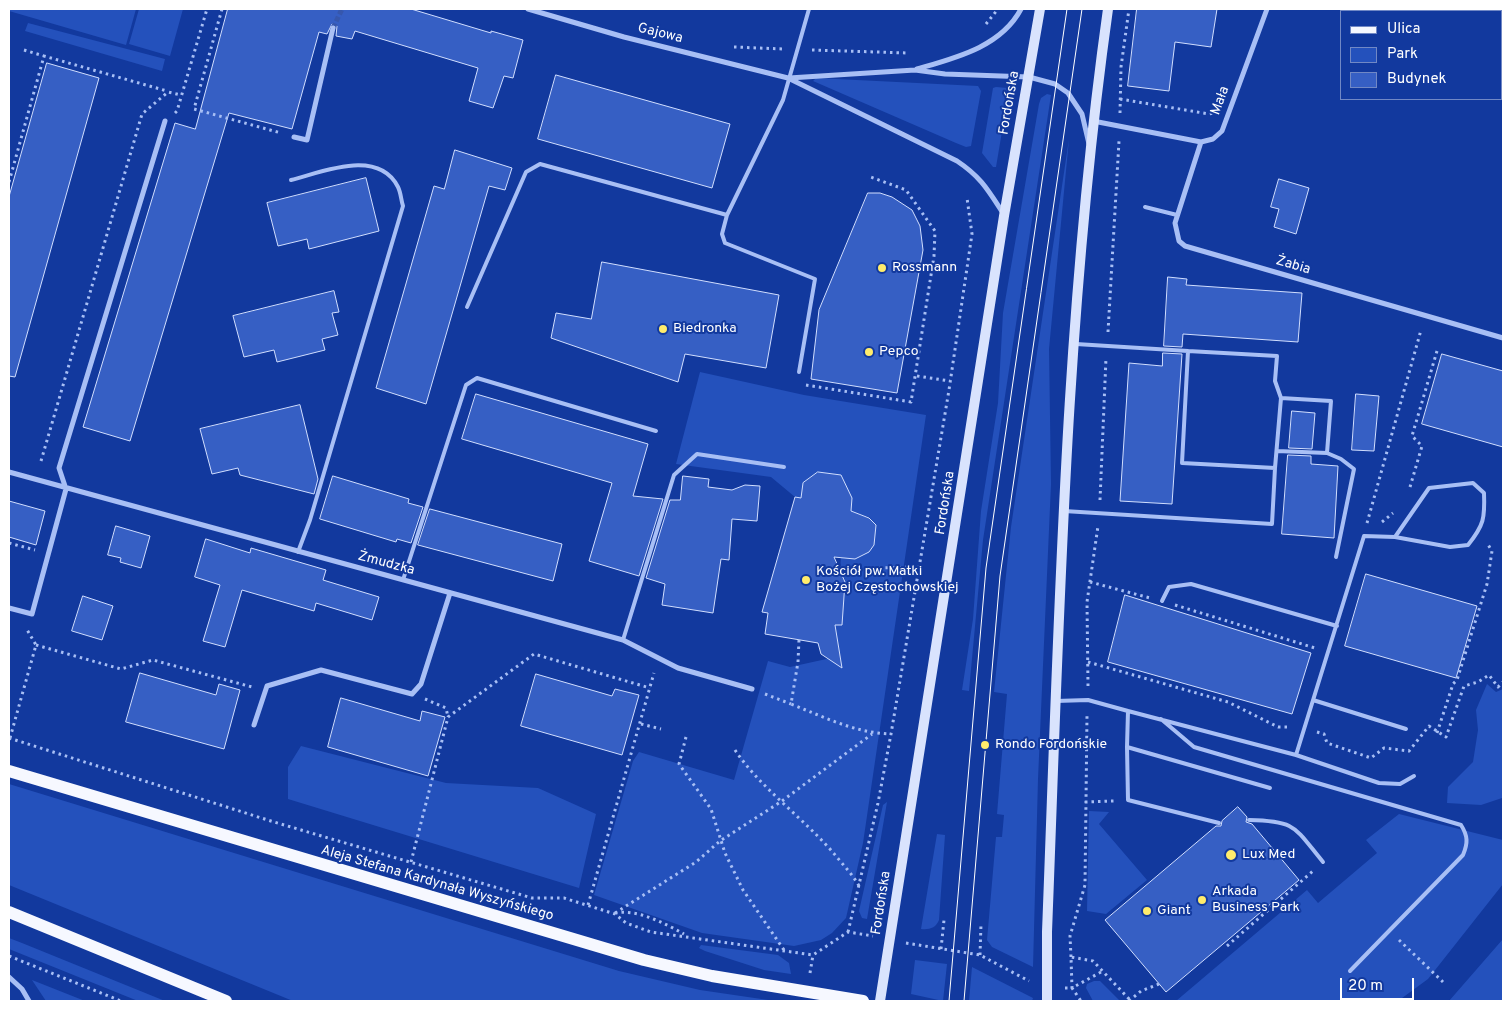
<!DOCTYPE html>
<meta charset="utf-8">
<style>
body{margin:0}
#map{position:relative;width:1512px;height:1010px;overflow:hidden;background:#12399e;font-family:Overpass,sans-serif}
canvas{display:block}
.frame{position:absolute;inset:0;border:10px solid #fff;pointer-events:none}
.legend{position:absolute;left:1340px;top:10px;width:162px;height:90px;box-sizing:border-box;background:#12399e;border:1px solid #7188c5;margin:0;padding:6px 9px;list-style:none;font-size:15px;color:#fff}
.legend li{display:flex;align-items:center;gap:10px;height:25px}
.legend b{width:25px;border:1px solid #7188c5}
.scale{position:absolute;left:1340px;top:978px;width:74px;height:22px;box-sizing:border-box;border:2px solid #fff;border-top:0;padding-left:6px;font-size:15px;line-height:18px;white-space:nowrap;color:#fff;-webkit-text-stroke:4px #12399e;paint-order:stroke}
</style>
<div id="map">
<canvas width="1512" height="1010"></canvas>
<div class="frame"></div>
<ul class="legend">
<li><b style="height:6px;background:#f6f8ff"></b>Ulica</li>
<li><b style="height:14px;background:#2451bc"></b>Park</li>
<li><b style="height:14px;background:#365fc4"></b>Budynek</li>
</ul>
<div class="scale">20 m</div>
</div>
<script>
const g = document.querySelector('canvas').getContext('2d');
g.lineJoin = 'round';
function paint(path, color) { g.fillStyle = color; g.fill(path, 'evenodd'); }
function stroke(path, color, width, dash) { g.strokeStyle = color; g.lineWidth = width; g.lineCap = dash ? 'butt' : 'round'; g.setLineDash(dash || []); g.stroke(path); }
function label(font, color, halo, rows, align = 'center') {
  g.font = font + ' Overpass,sans-serif'; g.lineWidth = 4; g.setLineDash([]); g.textBaseline = 'middle'; g.strokeStyle = halo; g.fillStyle = color; for (const [text, x, y, turn = 0] of rows) {
    g.save(); g.translate(x, y); g.rotate((+turn || 0) * Math.PI / 180); g.textAlign = isNaN(turn) ? turn : align; if (halo) g.strokeText(text, 0, 0); g.fillText(text, 0, 0); g.restore();
  }
}
paint(new Path2D(`
 M 9,9 L 136,9 L 126,45 L 9,11 Z
 M 139,9 L 183,9 L 170,56 L 129,44 Z
 M 28,23 L 165,59 L 162,71 L 25,31 Z
 M 816,78 L 978,86 L 981,91 L 971,146 L 966,147 L 956,143 L 813,81 Z
 M 996,87 L 1008,88 L 1009,90 L 996,167 L 993,167 L 982,153 L 993,88 Z
 M 1047,94 L 1051,95 L 983,540 L 969,691 L 962,690 L 973,619 L 981,511 L 998,403 L 1003,313 L 1039,104 L 1041,98 Z
 M 1069,139 L 1049,349 L 1051,484 L 1038,779 L 1033,967 L 992,947 L 987,940 L 996,837 L 1002,837 L 1004,815 L 997,814 L 1007,694 L 994,692 L 1011,527 Z
 M 700,372 L 804,395 L 926,415 L 863,843 L 846,918 L 832,933 L 821,940 L 794,946 L 702,933 L 594,895 L 633,761 L 639,752 L 734,780 L 768,661 L 790,667 L 831,658 L 839,652 L 835,625 L 844,600 L 845,590 L 839,590 L 839,581 L 845,580 L 840,569 L 841,557 C 868,561 874,550 876,525 L 869,517 L 851,512 C 852,495 846,491 841,475 L 818,472 L 811,478 L 801,498 L 795,497 L 771,477 L 676,464 Z
 M 1487,684 L 1496,692 L 1503,689 L 1502,798 L 1481,805 L 1447,803 L 1448,787 L 1473,762 L 1478,730 L 1476,710 Z
 M 301,746 L 446,783 L 538,788 L 596,814 L 579,888 L 288,799 L 288,767 Z
 M 9,784 L 619,971 L 700,990 L 775,1001 L 293,1001 L 9,885 Z
 M 887,802 L 867,919 L 862,918 L 859,911 L 883,805 Z
 M 1089,811 L 1109,812 L 1099,824 L 1147,880 L 1106,914 L 1087,911 Z
 M 1399,814 L 1503,840 L 1503,884 L 1428,979 L 1398,1001 L 1176,1001 L 1307,890 L 1318,903 L 1377,853 L 1366,840 Z
 M 937,834 L 945,835 L 939,920 C 936,928 929,930 921,929 Z
 M 9,938 L 22,943 L 165,1001 L 138,1001 L 9,949 Z
 M 1503,939 L 1503,1001 L 1449,1001 Z
 M 701,945 L 778,955 L 789,963 L 791,974 L 764,970 L 705,951 L 699,948 Z
 M 915,960 L 947,964 L 943,1001 L 911,994 Z
 M 972,967 L 1033,998 L 1032,1001 L 969,1001 Z
 M 32,980 L 85,1001 L 46,1001 Z
 M 1094,981 L 1100,981 L 1120,1001 L 1093,1001 L 1086,988 L 1087,984 Z`), '#2451bc');
const building = new Path2D(`
 M 228,9 L 411,9 L 491,33 L 491,31 L 523,40 L 513,78 L 504,76 L 493,108 L 469,101 L 478,68 L 355,31 L 352,39 L 336,36 L 337,26 L 332,24 L 327,34 L 319,32 L 292,129 L 229,113 L 130,441 L 83,427 L 175,123 L 195,129 Z
 M 1137,9 L 1217,9 L 1211,47 L 1175,42 L 1169,91 L 1128,86 Z
 M 47,63 L 99,78 L 15,377 L 9,376 L 9,197 Z
 M 556,75 L 730,124 L 712,188 L 538,139 Z
 M 455,150 L 512,168 L 505,190 L 489,186 L 426,404 L 376,388 L 434,186 L 444,189 Z
 M 366,178 L 379,231 L 309,249 L 307,239 L 278,246 L 267,203 Z
 M 1279,179 L 1309,188 L 1296,234 L 1274,227 L 1279,209 L 1271,207 Z
 M 868,193 L 880,193 L 892,197 L 912,210 L 920,226 L 923,250 L 897,393 L 811,379 L 819,310 Z
 M 602,262 L 779,295 L 766,368 L 685,354 L 678,382 L 551,338 L 556,313 L 591,319 Z
 M 1168,277 L 1187,279 L 1186,285 L 1302,293 L 1298,342 L 1183,334 L 1182,347 L 1164,346 Z
 M 334,291 L 339,312 L 332,313 L 338,335 L 322,339 L 325,350 L 277,362 L 274,350 L 244,357 L 233,316 Z
 M 1163,353 L 1182,354 L 1172,504 L 1120,501 L 1129,363 L 1162,366 Z
 M 1442,354 L 1503,371 L 1503,447 L 1422,424 Z
 M 476,394 L 648,444 L 633,496 L 663,499 L 639,576 L 589,561 L 612,483 L 462,439 Z
 M 1356,394 L 1379,396 L 1374,451 L 1352,450 Z
 M 300,405 L 318,479 L 314,494 L 240,475 L 238,468 L 212,474 L 200,429 Z
 M 1292,411 L 1315,413 L 1312,449 L 1289,448 Z
 M 1288,455 L 1311,456 L 1311,464 L 1338,466 L 1334,538 L 1282,534 Z
 M 818,472 L 841,475 L 852,498 L 851,511 L 869,518 L 876,525 L 874,545 L 869,552 L 855,559 L 834,557 L 845,582 L 842,625 L 835,625 L 842,668 L 821,654 L 818,643 L 765,634 L 768,613 L 762,612 L 795,497 L 801,498 L 803,483 Z
 M 333,476 L 409,499 L 408,503 L 423,507 L 411,543 L 397,539 L 396,542 L 320,519 Z
 M 683,476 L 709,479 L 708,487 L 732,490 L 745,485 L 760,486 L 757,521 L 732,519 L 729,560 L 721,559 L 713,613 L 662,605 L 665,584 L 646,578 L 670,500 L 680,500 Z
 M 9,501 L 45,511 L 36,545 L 9,537 Z
 M 430,509 L 562,544 L 553,581 L 418,545 Z
 M 116,526 L 150,536 L 141,568 L 120,562 L 121,558 L 108,555 Z
 M 206,539 L 250,553 L 251,548 L 326,570 L 323,580 L 379,597 L 372,620 L 316,603 L 314,611 L 242,590 L 225,647 L 203,641 L 220,585 L 195,577 Z
 M 1366,574 L 1477,606 L 1456,678 L 1345,646 Z
 M 1125,595 L 1311,653 L 1292,714 L 1108,662 Z
 M 83,596 L 113,606 L 102,640 L 72,631 Z
 M 140,673 L 216,695 L 219,684 L 240,690 L 224,749 L 126,722 Z
 M 536,674 L 612,696 L 615,689 L 639,695 L 622,755 L 521,726 Z
 M 341,698 L 420,721 L 422,711 L 445,717 L 428,776 L 328,747 Z
 M 1238,807 L 1247,817 L 1246,822 L 1252,824 L 1299,880 L 1166,992 L 1105,920 L 1216,826 L 1221,826 L 1222,821 Z`);
paint(building, '#365fc4');
stroke(building, '#d1defe', 1);
stroke(new Path2D(`
 M 333,28 L 342,9`), '#3657ad', 5, [5, 2.5]);
stroke(new Path2D(`
 M 222,9 L 194,109 L 281,133
 M 986,24 L 998,9
 M 734,47 L 783,49
 M 24,50 L 44,56
 M 812,50 L 908,53
 M 1120,99 L 1209,114 L 1213,113
 M 175,113 L 177,111 L 207,9
 M 1120,113 L 1121,67 L 1129,9
 M 9,182 L 44,56 L 167,91
 M 1108,332 L 1119,141
 M 917,376 L 950,381
 M 806,385 L 911,402 L 934,256 L 935,231 L 906,190 L 868,176
 M 41,461 L 142,114 L 168,92 L 181,95
 M 1410,487 L 1422,446 L 1412,436 L 1437,351
 M 1100,500 L 1106,358
 M 1382,522 L 1393,513
 M 1367,523 L 1421,330
 M 9,543 L 35,550
 M 840,569 L 919,567
 M 1090,582 L 1150,598
 M 1175,605 L 1315,648
 M 799,640 L 798,662 L 791,704 C 824,717 855,733 891,734
 M 36,645 L 121,669 L 153,660 L 252,687
 M 1088,662 L 1228,702 L 1278,727 L 1291,727
 M 1088,686 L 1087,602 L 1098,526
 M 765,694 L 791,704
 M 425,699 L 446,708 L 448,717
 M 641,724 L 661,729
 M 1317,732 L 1324,734 L 1327,743 L 1371,758 L 1384,748 L 1409,751 L 1429,726 L 1446,737 L 1464,686 L 1478,682 L 1489,675 L 1498,687 L 1503,682
 M 1437,733 L 1453,684 L 1457,680 L 1487,584 L 1492,551 L 1487,543
 M 686,737 L 679,764 L 711,809 L 725,853 L 743,890 L 784,950
 M 9,738 L 274,822 L 532,898 L 564,898 L 615,914 L 626,923 L 651,932 L 813,955 L 848,932 L 873,936
 M 10,738 L 36,645 L 26,628
 M 735,750 C 761,789 805,819 836,856 C 844,866 853,875 859,886
 M 1085,802 L 1114,801
 M 411,862 L 448,717 L 534,654 L 650,688
 M 588,905 L 654,673
 M 615,913 L 696,862 L 720,841 L 782,801 L 872,734
 M 615,913 C 638,909 664,923 684,934
 M 848,932 L 878,803 L 891,734 L 949,390 L 972,234 L 967,198
 M 1399,940 L 1443,982
 M 906,943 L 980,955 L 1029,981
 M 1227,946 L 1313,871
 M 941,949 L 944,920
 M 980,955 L 981,924
 M 9,956 L 121,1001
 M 1071,957 L 1070,936 L 1085,885 L 1087,715
 M 1101,972 L 1072,988 L 1071,957 L 1093,961 L 1131,1001
 M 810,973 L 813,955
 M 1065,988 L 1072,988 L 1081,1001
 M 1129,1001 L 1141,991 L 1159,984`), '#a8bff5', 3, [2.5, 4]);
stroke(new Path2D(`
 M 291,180 C 323,172 378,148 398,187 C 401,193 401,200 403,206 L 310,520 L 298,552
 M 1145,207 L 1177,215
 M 727,215 L 722,234 L 725,243 L 815,279 L 799,372
 M 467,307 L 526,172 L 540,164 L 727,215 L 783,100 L 809,9
 M 1076,344 L 1188,351
 M 1277,451 L 1327,453 L 1331,401 L 1281,398
 M 1327,453 L 1341,459 L 1354,469 L 1336,557
 M 1064,511 L 1272,524 L 1275,468 L 1182,463 L 1188,351 L 1277,356 L 1275,381 L 1281,398 L 1275,468
 M 403,580 L 466,385 L 477,378 L 656,431
 M 1162,601 L 1169,587 L 1191,584 L 1337,626
 M 623,640 L 674,475 L 697,454 L 784,467
 M 1313,700 L 1406,729
 M 1056,701 L 1088,700 L 1128,711 L 1127,747 L 1270,788
 M 1128,711 L 1296,755 L 1379,783 L 1400,784 L 1414,776
 M 1161,719 L 1194,747 L 1461,825 C 1468,836 1468,843 1463,855 L 1350,971
 M 1127,747 L 1128,800 L 1219,823
 M 1296,755 L 1364,536 L 1395,537 L 1450,547 L 1468,545 C 1484,525 1485,518 1484,493 L 1473,483 L 1429,488 L 1395,537
 M 1249,820 C 1297,821 1294,827 1323,862`), '#a8bff5', 4);
stroke(new Path2D(`
 M 528,9 L 624,37 L 788,78 L 957,161 C 981,177 988,190 1003,213
 M 917,69 C 955,58 1001,47 1021,9
 M 789,78 L 915,70 L 945,74 L 1029,77 L 1055,84 L 1068,93 L 1082,114 L 1089,144
 M 1093,121 L 1201,142 L 1213,139 L 1222,131 L 1267,9
 M 294,137 L 307,140 L 333,28
 M 1201,142 L 1175,223 L 1179,241 L 1185,246 L 1503,338
 M 9,472 L 623,640 L 678,668 L 752,689
 M 9,608 L 32,614 L 66,489 L 59,468 L 165,121
 M 254,725 L 267,686 L 321,670 L 412,694 L 421,684 L 450,593
 M 9,977 L 22,989 L 29,1001`), '#a8bff5', 5);
stroke(new Path2D(`
 M 880,1001 L 1004,216 L 1040,9
 M 1047,1001 L 1047,932 C 1059,624 1065,314 1108,9`), '#d9e3fd', 10);
stroke(new Path2D(`
 M 9,771 L 644,960 L 712,976 L 863,1001
 M 9,912 L 226,1001`), '#f6f8ff', 12);
stroke(new Path2D(`
 M 949,1001 L 986,568 L 1067,9
 M 964,1001 L 1000,576 L 1082,9`), '#fff', 1);
for (const [x, y, r, color] of [
 [882,268,5,"#ffec6c"],
 [663,329,5,"#ffec6c"],
 [869,352,5,"#ffec6c"],
 [806,580,5,"#ffec6c"],
 [985,745,5,"#ffec6c"],
 [1231,855,6,"#ffec6c"],
 [1202,900,5,"#ffec6c"],
 [1147,911,5,"#ffec6c"]
]) { const dot = new Path2D(); dot.arc(x, y, r, 0, 2 * Math.PI); g.fillStyle = color; g.fill(dot); stroke(dot, '#12399e', 2); }
label('14px', '#fff', '#12399e', [
 ["Gajowa",660,34,14],
 ["Mała",1221,101,-70],
 ["Fordońska",1010,103,-80],
 ["Żabia",1293,266,16],
 ["Fordońska",946,503,-81],
 ["Żmudzka",386,564,15],
 ["Aleja Stefana Kardynała Wyszyńskiego",437,884,16],
 ["Fordońska",882,903,-81]
]);
label('14px', '#fff', '#12399e', [
 ["Rossmann",892,268],
 ["Biedronka",673,329],
 ["Pepco",879,352],
 ["Kościół pw. Matki",816,572],
 ["Bożej Częstochowskiej",816,588],
 ["Rondo Fordońskie",995,745],
 ["Lux Med",1242,855],
 ["Arkada",1212,892],
 ["Business Park",1212,908],
 ["Giant",1157,911]
], 'left');
</script>
